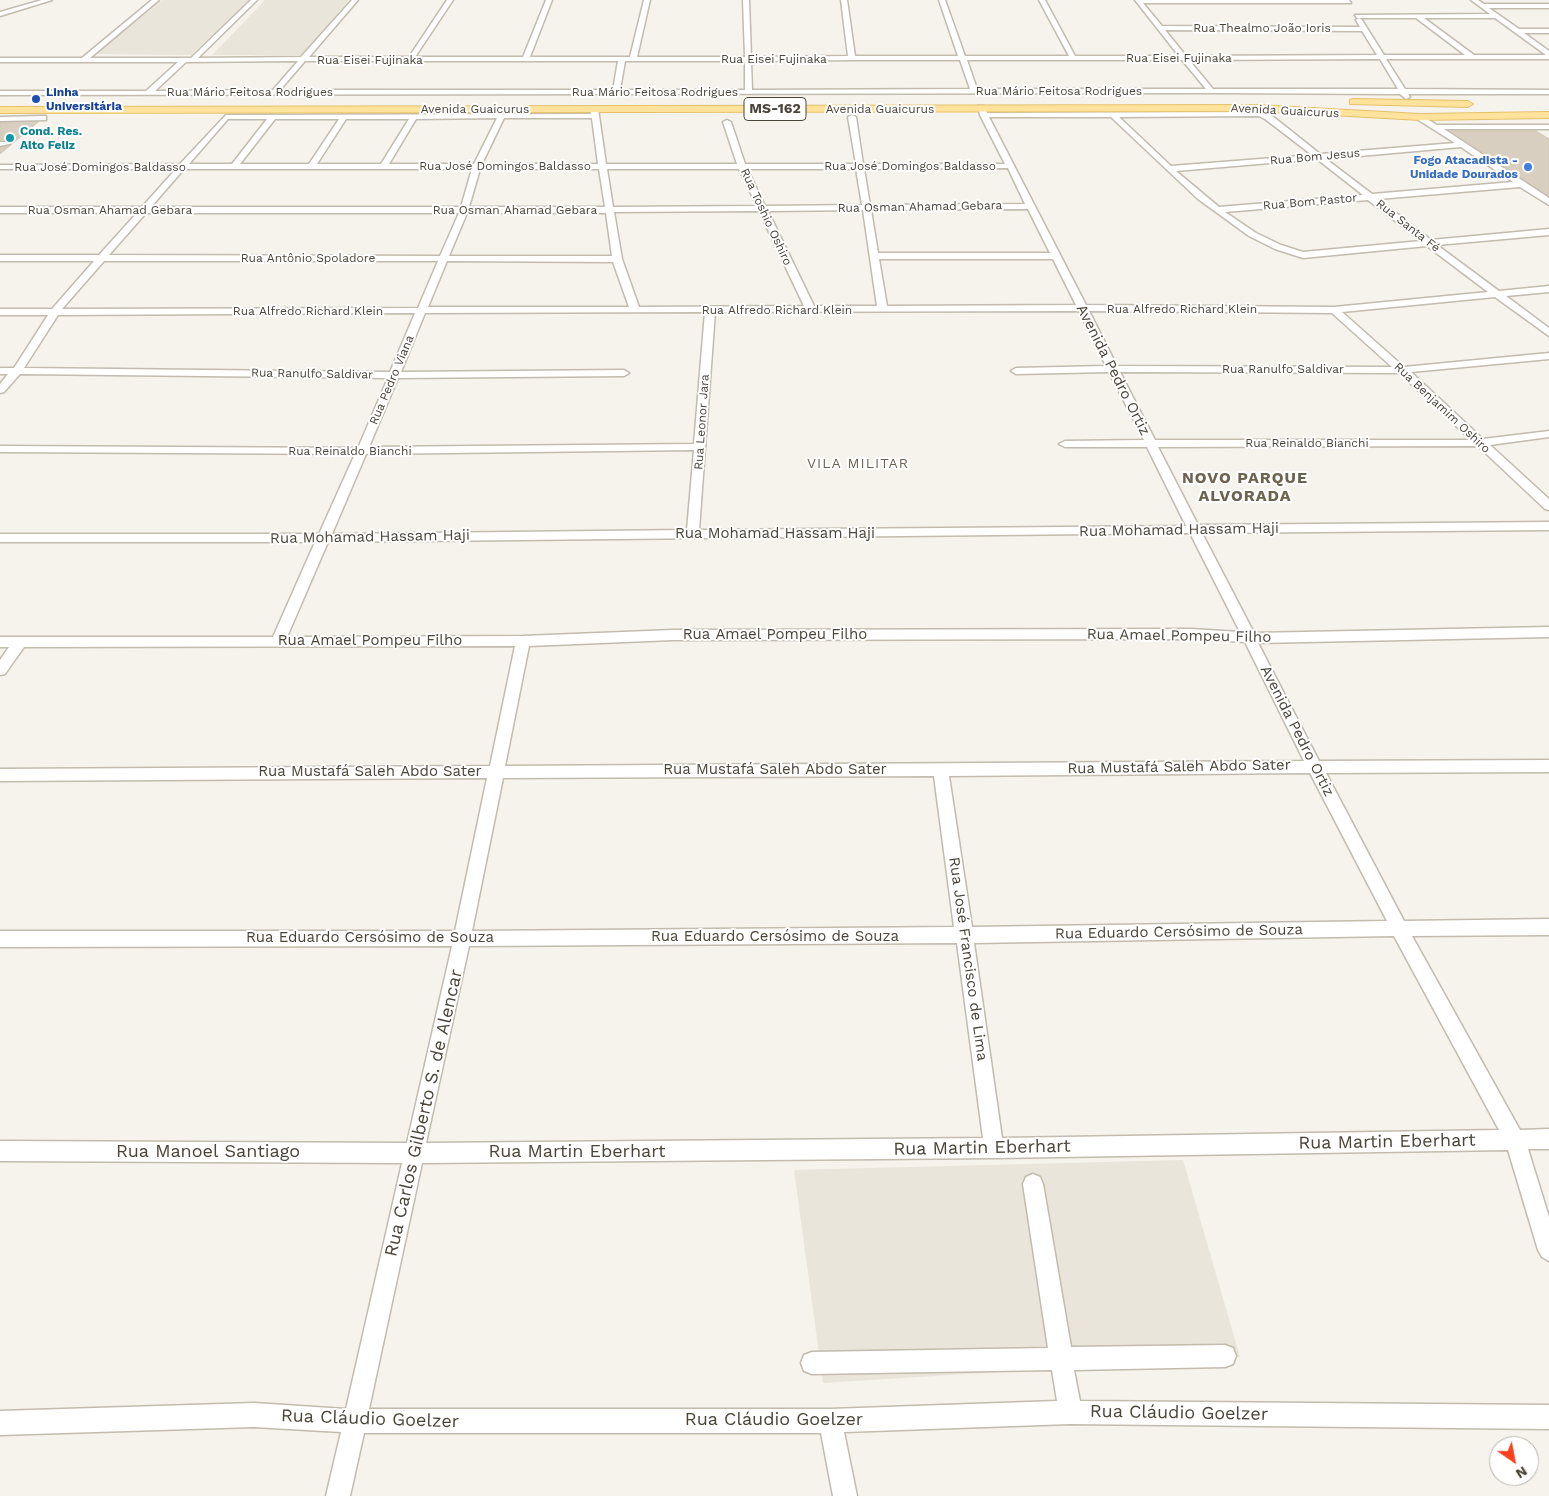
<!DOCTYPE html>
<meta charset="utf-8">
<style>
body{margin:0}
#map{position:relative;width:1549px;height:1496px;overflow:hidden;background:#f6f3ec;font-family:"Work Sans",sans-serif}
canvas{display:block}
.north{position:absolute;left:1489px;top:1436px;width:50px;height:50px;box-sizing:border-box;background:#fff;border:1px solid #b7b4b0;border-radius:50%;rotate:147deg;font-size:14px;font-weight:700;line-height:20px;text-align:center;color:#4b4439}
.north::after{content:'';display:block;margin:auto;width:18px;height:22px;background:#fc3f1d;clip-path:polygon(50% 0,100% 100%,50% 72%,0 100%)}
</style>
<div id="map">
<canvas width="1549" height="1496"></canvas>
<div class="north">N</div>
</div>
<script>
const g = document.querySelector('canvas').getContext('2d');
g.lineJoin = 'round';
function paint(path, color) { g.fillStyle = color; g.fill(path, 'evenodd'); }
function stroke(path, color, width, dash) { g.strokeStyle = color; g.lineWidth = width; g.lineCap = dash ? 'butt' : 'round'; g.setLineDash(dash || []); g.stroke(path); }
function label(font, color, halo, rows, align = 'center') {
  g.font = font + ' "Work Sans",sans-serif'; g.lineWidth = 4; g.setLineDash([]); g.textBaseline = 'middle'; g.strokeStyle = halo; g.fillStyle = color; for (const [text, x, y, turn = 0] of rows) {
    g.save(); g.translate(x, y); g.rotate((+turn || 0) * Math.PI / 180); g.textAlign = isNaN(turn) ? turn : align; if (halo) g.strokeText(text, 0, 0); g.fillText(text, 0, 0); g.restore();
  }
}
paint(new Path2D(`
 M 163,0 L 249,0 L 191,55 L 96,54 Z
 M 265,0 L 349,0 L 303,55 L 212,55 Z
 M 1183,1160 L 1240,1357 L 823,1383 L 794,1170 Z`), '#eae5da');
const building = new Path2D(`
 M 38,122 L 0,154 L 0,148 L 11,145 L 8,140 L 0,140 L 0,123 Z
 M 1451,131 L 1536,131 L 1549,139 L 1549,196 Z`);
paint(building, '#d8cfc1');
stroke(building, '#d3c7b4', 1);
const minor = new Path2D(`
 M 42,0 L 52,0 L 0,16 L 0,12 Z
 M 152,0 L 159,0 L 90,58 L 191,58 L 251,0 L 257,0 L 198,58 L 301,57 L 352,0 L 358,0 L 309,57 L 409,57 L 447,0 L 453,0 L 415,57 L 523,57 L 546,0 L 552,0 L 530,57 L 630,57 L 644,0 L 650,0 L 637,57 L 745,57 L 743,0 L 749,0 L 751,57 L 848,56 L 841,0 L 847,0 L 855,56 L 958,56 L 939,0 L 945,0 L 965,56 L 1069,56 L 1039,0 L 1045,0 L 1075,56 L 1179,56 L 1135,0 L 1349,0 L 1351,3 L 1143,3 L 1162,26 L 1360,27 L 1356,20 L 1359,18 L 1362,20 L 1384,55 L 1465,55 L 1416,18 L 1357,18 L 1355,15 L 1490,14 L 1471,0 L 1478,0 L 1484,4 L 1549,4 L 1549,8 L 1489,8 L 1519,29 L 1549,29 L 1549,33 L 1524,33 L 1549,51 L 1549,59 L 1386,59 L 1405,89 L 1549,90 L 1549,94 L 1408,94 L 1410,97 L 1406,99 L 1400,94 L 1211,93 L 0,95 L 0,91 L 146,91 L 178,62 L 0,62 L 0,58 L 82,58 ZM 1424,18 L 1495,18 L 1546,55 L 1474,55 ZM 1165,30 L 1362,31 L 1377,55 L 1186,56 ZM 1380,59 L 1398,89 L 1213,89 L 1189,60 ZM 854,60 L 960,60 L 970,89 L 752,90 L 751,61 ZM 967,60 L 1182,60 L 1206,89 L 977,89 ZM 298,61 L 273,90 L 155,91 L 186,62 ZM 305,61 L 618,61 L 613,90 L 280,90 ZM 625,61 L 745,61 L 745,90 L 620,90 Z
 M 978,106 L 984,106 L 987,113 L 1260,112 L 1271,115 L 1320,154 L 1455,143 L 1417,119 L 1416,117 L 1420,115 L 1437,125 L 1549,125 L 1549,129 L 1444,129 L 1549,198 L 1549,205 L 1520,187 L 1378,199 L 1431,240 L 1549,229 L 1549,235 L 1437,245 L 1499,291 L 1549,286 L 1549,292 L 1506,296 L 1549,328 L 1549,336 L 1495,297 L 1342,312 L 1404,367 L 1549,353 L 1549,359 L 1411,372 L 1483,439 L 1549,431 L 1549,437 L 1490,445 L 1549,499 L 1549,510 L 1545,509 L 1478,446 L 1158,447 L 1198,525 L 1549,522 L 1549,530 L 1202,533 L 1254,633 L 1549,627 L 1549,637 L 1258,643 L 1319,761 L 1549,760 L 1549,772 L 1326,773 L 1404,921 L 1549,919 L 1549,935 L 1412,936 L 1520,1130 L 1549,1129 L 1549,1149 L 1528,1149 L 1549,1217 L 1549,1261 L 1542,1257 L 1538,1250 L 1508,1150 L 994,1158 L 422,1163 L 369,1409 L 830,1409 L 1057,1401 L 1052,1370 L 812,1374 L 804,1371 L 801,1363 L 804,1355 L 812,1352 L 1048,1348 L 1023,1184 L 1026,1177 L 1033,1174 L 1040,1177 L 1043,1184 L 1071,1347 L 1225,1345 L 1233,1348 L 1236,1356 L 1233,1364 L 1225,1367 L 1074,1370 L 1080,1401 L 1549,1405 L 1549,1429 L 1070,1424 L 844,1432 L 857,1496 L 833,1496 L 821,1433 L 364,1433 L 350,1496 L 326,1496 L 341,1432 L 254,1427 L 0,1435 L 0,1411 L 254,1403 L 346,1409 L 402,1163 L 0,1161 L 0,1141 L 407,1143 L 452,946 L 0,947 L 0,931 L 455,931 L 487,778 L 0,781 L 0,769 L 490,766 L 515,646 L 24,647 L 5,674 L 0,675 L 0,660 L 9,647 L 0,647 L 0,637 L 273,637 L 315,542 L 0,542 L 0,534 L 319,534 L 355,454 L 0,452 L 0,446 L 358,448 L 388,378 L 20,374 L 4,392 L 0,393 L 0,384 L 8,374 L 0,374 L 0,368 L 14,368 L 48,315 L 0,315 L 0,309 L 52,309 L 94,261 L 0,261 L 0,255 L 99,255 L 137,213 L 0,213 L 0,207 L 142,207 L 176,169 L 0,169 L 0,165 L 180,164 L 226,115 L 591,114 L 590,109 L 594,107 L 598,109 L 606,164 L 737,164 L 723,122 L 727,120 L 731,122 L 745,164 L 856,164 L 848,117 L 852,115 L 856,117 L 863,164 L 1005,164 L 980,115 ZM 1259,116 L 1265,119 L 1312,155 L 1171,166 L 1119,117 ZM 989,117 L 1111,117 L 1198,199 L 1249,236 L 1275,249 L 1303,258 L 1427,246 L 1488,292 L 1334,307 L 1086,305 ZM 497,118 L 474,164 L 389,164 L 416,119 ZM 504,118 L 592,118 L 598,164 L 482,164 ZM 228,119 L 267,119 L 232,164 L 189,164 ZM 275,119 L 339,119 L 309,164 L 240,164 ZM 346,119 L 409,119 L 381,164 L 317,164 ZM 1461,147 L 1513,182 L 1372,194 L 1326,159 ZM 1317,159 L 1363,195 L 1219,207 L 1176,171 ZM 1008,168 L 1025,204 L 870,205 L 864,169 ZM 184,169 L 472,169 L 461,207 L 151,207 ZM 480,169 L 599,169 L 605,207 L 469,207 ZM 607,169 L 739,169 L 757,206 L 613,207 ZM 747,169 L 856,169 L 862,205 L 765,206 ZM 1368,200 L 1421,241 L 1303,252 L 1281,245 L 1256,233 L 1225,212 ZM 1028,209 L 1050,253 L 878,253 L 871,210 ZM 863,210 L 877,306 L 814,306 L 768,211 ZM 759,211 L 804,306 L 639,307 L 622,259 L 614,212 ZM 146,213 L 459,213 L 440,256 L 109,255 ZM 467,213 L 606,213 L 612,256 L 449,256 ZM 879,259 L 1053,259 L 1076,305 L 887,306 ZM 104,261 L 438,261 L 418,308 L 62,309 ZM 447,261 L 613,262 L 629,307 L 428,307 ZM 1079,311 L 1106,366 L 1016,368 L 1011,371 L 1016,374 L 1109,372 L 1144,440 L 1065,441 L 1059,444 L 1065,447 L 1147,447 L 1186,526 L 699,530 L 715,312 ZM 1089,311 L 1332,313 L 1392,367 L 1117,366 ZM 705,312 L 694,444 L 369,447 L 398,378 L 624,376 L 629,373 L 624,370 L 401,372 L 425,313 ZM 415,313 L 390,372 L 24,368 L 58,315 ZM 1120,372 L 1399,373 L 1471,440 L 1155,440 ZM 694,450 L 687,530 L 332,534 L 366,454 ZM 1190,533 L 1240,632 L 1191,629 L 673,630 L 523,636 L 287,637 L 328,542 ZM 1191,639 L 1245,642 L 1304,761 L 505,766 L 529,646 L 673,640 ZM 1310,773 L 1387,921 L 972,927 L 949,776 ZM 934,776 L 954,927 L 472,931 L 503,778 ZM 1394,936 L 1499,1130 L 1002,1138 L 974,943 ZM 957,943 L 983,1138 L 426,1143 L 469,946 Z
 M 43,116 L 46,116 L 46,120 L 0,121 L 0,117 Z
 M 0,142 L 8,142 L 9,144 L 0,146 Z`);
const major = new Path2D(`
 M 1353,99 L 1468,101 L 1473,104 L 1468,107 L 1350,104 L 1350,100 Z
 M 1259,105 L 1420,114 L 1549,112 L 1549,118 L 1420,120 L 1259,111 L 0,113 L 0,107 Z`);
stroke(minor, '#c2bbae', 3);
stroke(major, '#e6c16a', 2);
paint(minor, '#fff');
paint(major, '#ffe39c');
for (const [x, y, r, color] of [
 [36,99,5,"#1a4fb4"],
 [10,138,5,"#0f9aa8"],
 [1528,167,5,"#3f7fe0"]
]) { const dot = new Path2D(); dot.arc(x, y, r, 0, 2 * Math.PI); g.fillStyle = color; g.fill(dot); stroke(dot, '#fff', 2); }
label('12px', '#4b4439', '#fff', [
 ["Rua Thealmo João Ioris",1262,28],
 ["Rua Eisei Fujinaka",1179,58],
 ["Rua Eisei Fujinaka",774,59],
 ["Rua Eisei Fujinaka",370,60],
 ["Rua Mário Feitosa Rodrigues",1059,91],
 ["Rua Mário Feitosa Rodrigues",250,92],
 ["Rua Mário Feitosa Rodrigues",655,92],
 ["Avenida Guaicurus",475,109],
 ["Avenida Guaicurus",880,109],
 ["Avenida Guaicurus",1285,111,3],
 ["Rua Bom Jesus",1315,157,-5],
 ["Rua José Domingos Baldasso",505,166],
 ["Rua José Domingos Baldasso",910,166],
 ["Rua José Domingos Baldasso",100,167],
 ["Rua Bom Pastor",1310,202,-5],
 ["Rua Osman Ahamad Gebara",920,207,-1],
 ["Rua Osman Ahamad Gebara",110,210],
 ["Rua Osman Ahamad Gebara",515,210],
 ["Rua Toshio Oshiro",766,217,65],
 ["Rua Santa Fé",1408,226,38],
 ["Rua Antônio Spoladore",308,258],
 ["Rua Alfredo Richard Klein",1182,309],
 ["Rua Alfredo Richard Klein",777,310],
 ["Rua Alfredo Richard Klein",308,311],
 ["Rua Ranulfo Saldivar",1283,369],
 ["Rua Ranulfo Saldivar",312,374,1],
 ["Rua Pedro Viana",392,380,-67],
 ["Rua Benjamim Oshiro",1442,408,43],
 ["Rua Leonor Jara",702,422,-86],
 ["Rua Reinaldo Bianchi",1307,443],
 ["Rua Reinaldo Bianchi",350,451]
]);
label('bold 12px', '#164399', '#fff', [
 ["Linha",46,92],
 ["Universitária",46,106]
], 'left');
label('bold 12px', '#0d838f', '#fff', [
 ["Cond. Res.",20,131],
 ["Alto Feliz",20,145]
], 'left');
label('bold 12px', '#366cbe', '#fff', [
 ["Fogo Atacadista -",1518,160],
 ["Unidade Dourados",1518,174]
], 'right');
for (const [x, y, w] of [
 [775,109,62]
]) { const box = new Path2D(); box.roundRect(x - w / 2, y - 11.5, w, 23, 4); g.fillStyle = '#fff'; g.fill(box); stroke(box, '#4b4439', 1); }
label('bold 14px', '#4b4439', null, [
 ["MS-162",775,109]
]);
g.letterSpacing = '1px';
label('14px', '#6e6250', '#fff', [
 ["VILA MILITAR",858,464]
]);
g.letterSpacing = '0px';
label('15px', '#4b4439', '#fff', [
 ["Avenida Pedro Ortiz",1113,370,63],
 ["Rua Mohamad Hassam Haji",1179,530,-1],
 ["Rua Mohamad Hassam Haji",775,534],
 ["Rua Mohamad Hassam Haji",370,537,-1],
 ["Rua Amael Pompeu Filho",775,635],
 ["Rua Amael Pompeu Filho",1179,636,1],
 ["Rua Amael Pompeu Filho",370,641],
 ["Avenida Pedro Ortiz",1297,731,63],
 ["Rua Mustafá Saleh Abdo Sater",1179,767,-1],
 ["Rua Mustafá Saleh Abdo Sater",775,770],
 ["Rua Mustafá Saleh Abdo Sater",370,772],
 ["Rua Eduardo Cersósimo de Souza",1179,932,-1],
 ["Rua Eduardo Cersósimo de Souza",775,937],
 ["Rua Eduardo Cersósimo de Souza",370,938],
 ["Rua José Francisco de Lima",968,959,82]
]);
g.letterSpacing = '1px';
label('bold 16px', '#6e6250', '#fff', [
 ["NOVO PARQUE",1245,478],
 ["ALVORADA",1245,496]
]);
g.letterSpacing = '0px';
label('18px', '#4b4439', '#fff', [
 ["Rua Carlos Gilberto S. de Alencar",424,1113,-77],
 ["Rua Martin Eberhart",1387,1142,-1],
 ["Rua Martin Eberhart",982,1148,-1],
 ["Rua Manoel Santiago",208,1152],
 ["Rua Martin Eberhart",577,1152],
 ["Rua Cláudio Goelzer",1179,1413,1],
 ["Rua Cláudio Goelzer",370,1419,2],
 ["Rua Cláudio Goelzer",774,1420]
]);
</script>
